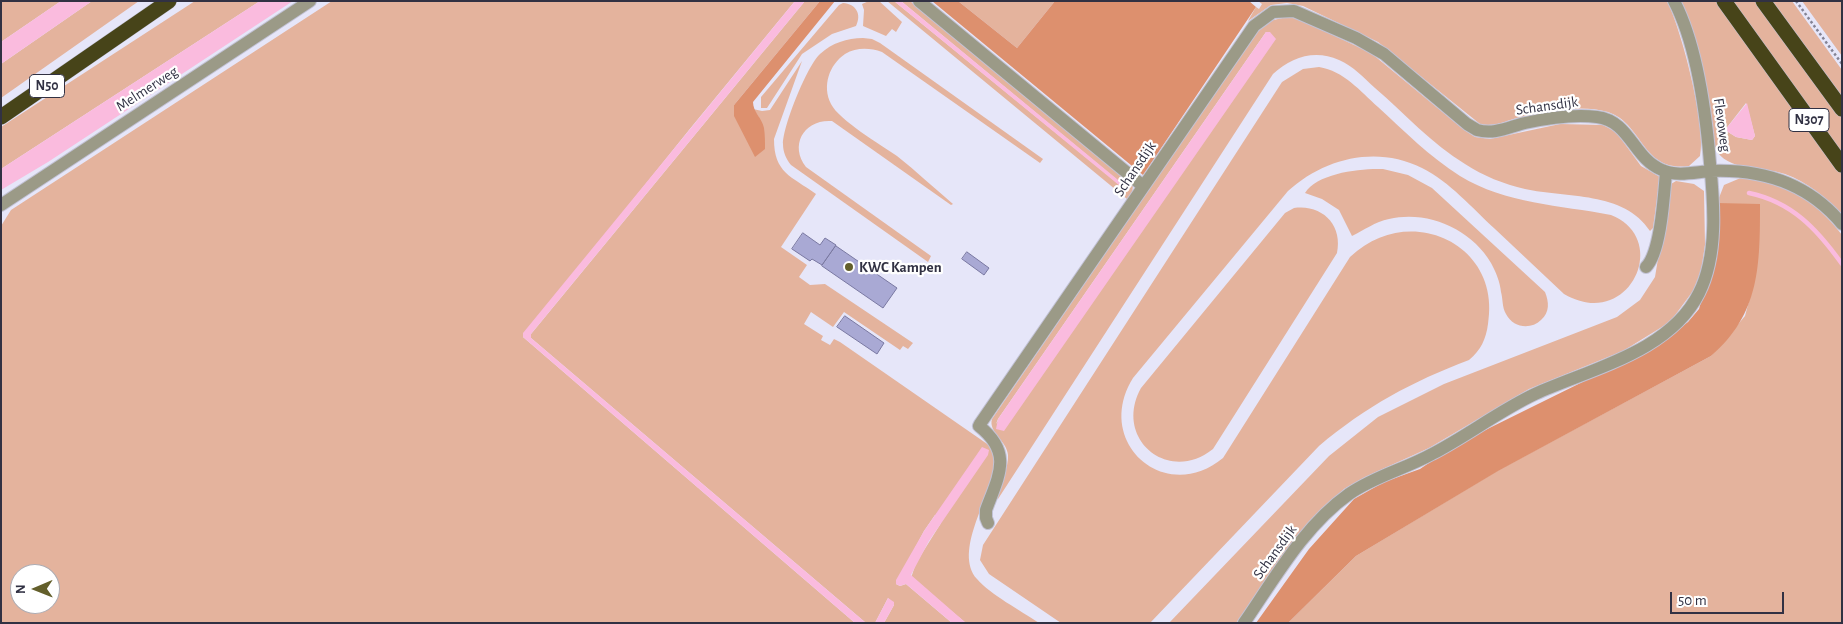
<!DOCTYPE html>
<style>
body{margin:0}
#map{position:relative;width:1843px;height:624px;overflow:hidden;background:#e6e6f9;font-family:"Alegreya Sans",sans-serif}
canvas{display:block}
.frame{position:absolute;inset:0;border:2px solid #313143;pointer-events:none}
.north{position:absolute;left:10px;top:564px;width:50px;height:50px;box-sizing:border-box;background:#fff;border:1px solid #adadb4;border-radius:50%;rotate:269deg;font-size:14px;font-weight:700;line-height:20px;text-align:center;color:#313143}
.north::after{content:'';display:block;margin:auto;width:18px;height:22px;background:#635f2b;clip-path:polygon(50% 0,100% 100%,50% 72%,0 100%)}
.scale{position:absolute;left:1670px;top:592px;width:114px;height:22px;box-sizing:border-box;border:2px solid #313143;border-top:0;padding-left:6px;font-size:15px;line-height:18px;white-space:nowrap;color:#313143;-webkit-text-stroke:4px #fff;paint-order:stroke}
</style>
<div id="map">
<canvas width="1843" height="624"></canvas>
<div class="frame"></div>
<div class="north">N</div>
<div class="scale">50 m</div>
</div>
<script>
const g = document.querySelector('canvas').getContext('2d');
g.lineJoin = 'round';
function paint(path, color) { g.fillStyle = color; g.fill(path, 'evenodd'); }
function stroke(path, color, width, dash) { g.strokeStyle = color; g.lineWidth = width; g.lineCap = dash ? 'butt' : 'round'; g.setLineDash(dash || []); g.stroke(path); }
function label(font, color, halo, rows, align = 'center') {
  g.font = font + ' "Alegreya Sans",sans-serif'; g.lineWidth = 4.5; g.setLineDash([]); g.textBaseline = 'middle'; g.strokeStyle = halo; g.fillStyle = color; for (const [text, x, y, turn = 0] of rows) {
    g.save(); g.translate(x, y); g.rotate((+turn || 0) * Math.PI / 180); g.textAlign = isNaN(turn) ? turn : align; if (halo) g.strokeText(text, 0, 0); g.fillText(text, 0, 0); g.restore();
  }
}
paint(new Path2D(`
 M 1,1 L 61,1 L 1,42 Z
 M 92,1 L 139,1 L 1,98 L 1,64 Z
 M 195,1 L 260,1 L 1,169 L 1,127 Z
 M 332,1 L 795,1 L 689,130 L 523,337 L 855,623 L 1,623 L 1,226 L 11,210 ZM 20,574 L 50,574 L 50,604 L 20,604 Z
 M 805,1 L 820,1 L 734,105 L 759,117 L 753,109 L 762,111 L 770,110 L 802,61 L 774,139 C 774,173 791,176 816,194 L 781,247 L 807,265 L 799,277 L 810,285 L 825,284 L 913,343 L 908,349 L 903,346 L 900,350 L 844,312 L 833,327 L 811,312 L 804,324 L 823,336 L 821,340 L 830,345 L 834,339 L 840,342 L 993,448 C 994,454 995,461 995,467 C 990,498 953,552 977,579 C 991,595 1020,610 1039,623 L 966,623 L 911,578 L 916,563 L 941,523 L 935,515 L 924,531 L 896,584 L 900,586 L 906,584 L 952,623 L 884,623 L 894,605 L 888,598 L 875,623 L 866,623 L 531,338 L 531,334 Z
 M 869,1 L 879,1 L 902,22 L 896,32 L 892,29 L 886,36 L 863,26 L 864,10 L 862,4 Z
 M 887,1 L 894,1 L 1120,185 L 1123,185 L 901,1 L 910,1 L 1133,185 L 1132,194 L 1127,199 Z
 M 958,1 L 1055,1 L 1017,48 Z
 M 1258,1 L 1667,1 C 1681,28 1707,128 1700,156 L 1689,166 C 1641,172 1644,124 1608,112 C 1582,104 1546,111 1521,117 C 1507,120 1494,128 1480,124 L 1378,42 L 1303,6 L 1287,3 L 1271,5 L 1248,21 L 1256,7 L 1259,9 L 1262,4 Z
 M 1680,1 L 1718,1 L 1842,173 L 1842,215 C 1826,197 1807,182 1785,174 C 1762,166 1727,172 1715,148 ZM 1746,103 L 1755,136 L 1752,140 L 1736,137 L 1725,130 Z
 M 1732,1 L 1757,1 L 1842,119 L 1842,154 Z
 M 1770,1 L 1792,1 L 1842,70 L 1842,100 Z
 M 1802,1 L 1842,1 L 1842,56 Z
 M 843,3 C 856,4 862,14 856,26 L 832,34 L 802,54 L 767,108 L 761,108 L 761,97 L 839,5 Z
 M 1287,17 L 1299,19 L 1371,53 L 1463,129 L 1475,137 L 1490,139 L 1560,124 L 1603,125 L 1616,132 L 1641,166 L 1660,177 L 1653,228 L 1650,231 C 1624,191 1566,198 1525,189 C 1504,184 1483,176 1465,164 C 1432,144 1404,113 1375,88 C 1364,78 1353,66 1339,60 C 1315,49 1291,57 1273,74 L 998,499 L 995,498 C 999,485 1009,468 1008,455 C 1007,441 988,432 992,419 L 1258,30 L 1269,21 ZM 1266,32 L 1268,32 L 996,424 L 998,419 Z
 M 863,38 L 872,39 L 880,43 L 1043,159 L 1040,163 L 882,52 C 870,48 857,47 845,54 C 829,65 822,86 831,104 C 839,120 881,145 897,156 C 916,171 934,188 953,204 L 951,205 L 832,121 C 804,119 789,145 806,167 L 931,256 L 928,262 L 791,165 C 786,159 783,152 783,144 C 783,126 807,66 820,54 C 832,43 847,38 863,38 Z
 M 1319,67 C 1344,71 1360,91 1378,107 C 1404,131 1430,157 1460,176 C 1506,204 1560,205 1611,215 C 1672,239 1629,332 1564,294 C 1541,272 1518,251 1495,229 C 1472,208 1450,182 1422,168 C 1377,145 1324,158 1288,191 L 1133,378 C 1093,442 1165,506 1223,458 L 1350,257 C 1408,201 1502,243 1488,324 C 1486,339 1481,350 1469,360 C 1413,381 1365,407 1319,446 L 1150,623 L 1061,623 L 989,574 L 980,560 L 983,545 L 1282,82 L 1303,69 Z
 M 1383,169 L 1408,175 L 1432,188 L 1545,292 C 1549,302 1550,312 1541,320 C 1531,330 1513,328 1506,314 C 1502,308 1503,299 1501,292 C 1500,282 1496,272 1491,263 C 1471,229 1428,210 1389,219 C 1375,222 1364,230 1352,236 L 1339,210 L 1322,199 L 1305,193 C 1317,173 1361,168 1383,169 Z
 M 1743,177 C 1784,181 1817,202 1842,235 L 1842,623 L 1288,623 L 1356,556 L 1497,471 L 1711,356 L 1745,316 L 1754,282 L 1717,203 L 1724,185 Z
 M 1676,181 L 1694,184 L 1704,191 L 1705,245 L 1701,271 L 1693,291 L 1670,322 L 1623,351 L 1529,389 L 1429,448 L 1365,477 L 1344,489 L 1309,522 L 1236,623 L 1169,623 L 1329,456 L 1378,417 L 1444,384 L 1617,317 L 1640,300 L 1655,277 L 1669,193 L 1671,184 Z
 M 1294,208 C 1322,204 1343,225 1337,253 L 1213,449 C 1168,485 1113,438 1141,388 L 1285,213 Z`), '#e4b39d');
paint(new Path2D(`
 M 820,1 L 835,1 L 753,102 C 753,112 762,118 764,128 C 765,135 765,142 765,149 L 755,157 L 734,116 L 734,105 Z
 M 932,1 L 958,1 L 1017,48 L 1055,1 L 1249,1 L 1256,7 L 1143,175 Z
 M 1717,203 L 1760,204 C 1760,265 1760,314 1711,356 L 1498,471 L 1356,556 L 1288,623 L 1256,623 L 1309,549 L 1354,499 L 1384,482 L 1420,469 L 1457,444 L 1621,363 L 1669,336 L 1688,322 L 1699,309 L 1707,281 Z`), '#dd906e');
paint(new Path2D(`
 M 61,1 L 92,1 L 1,64 L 1,42 Z
 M 260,1 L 293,1 L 48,162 L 1,190 L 1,169 Z
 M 795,1 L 805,1 L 531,334 L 531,338 L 866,623 L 855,623 L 523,337 L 523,333 Z
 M 894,1 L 901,1 L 1123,184 L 1120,186 Z
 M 1266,32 L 1270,32 L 1276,39 L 1004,431 L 996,429 L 998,419 Z
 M 1747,103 L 1755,136 L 1752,140 L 1736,137 L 1725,130 Z
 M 982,447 L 989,450 L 988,455 L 929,541 L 911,575 L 966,623 L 952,623 L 906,584 L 900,586 L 896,584 L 896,580 L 924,531 Z
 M 888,598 L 894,602 L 894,605 L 884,623 L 875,623 Z`), '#fabbde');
stroke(new Path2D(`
 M 1749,193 C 1792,202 1817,229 1842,264`), '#fabbde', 4.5);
const building = new Path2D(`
 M 803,233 L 820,245 L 825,238 L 836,245 L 822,265 L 812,259 L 810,261 L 792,249 Z
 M 836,246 L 897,288 L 883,308 L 822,266 Z
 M 967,252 L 989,268 L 984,275 L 962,259 Z
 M 845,316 L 884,343 L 877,354 L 837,327 Z`);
paint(building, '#a9a9d4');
stroke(building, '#7978a1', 1);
const minor = new Path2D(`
 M 919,1 L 1143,186
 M 1,205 L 310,1
 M 1646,267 C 1661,252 1664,194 1666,172
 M 988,523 L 986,518 L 986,510 C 999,475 1013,453 979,426 L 980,424 L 1254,26 L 1273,12 L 1294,11 L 1356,38 L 1384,54 L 1467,124 L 1477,130 C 1494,135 1509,127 1525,123 C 1548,118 1573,114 1597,117 C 1630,121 1633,158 1662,170 C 1677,177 1695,172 1711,171 C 1763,169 1808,183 1842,224
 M 1244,623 C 1275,578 1304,526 1349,494 C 1375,476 1405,469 1432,454 C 1467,436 1499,411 1535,394 C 1590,369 1670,352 1699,293 C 1718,255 1714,204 1710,163 C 1706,114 1697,45 1674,1`);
const highway = new Path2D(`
 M 1724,1 L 1842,165
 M 1763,1 L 1842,109
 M 1,117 L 169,1`);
stroke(minor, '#c2c2d5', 14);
stroke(highway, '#c2c2d5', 16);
stroke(new Path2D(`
 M 1796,1 L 1842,64`), '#838395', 2.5, [2.5, 2.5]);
stroke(minor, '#9b9a87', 12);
stroke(highway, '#474419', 15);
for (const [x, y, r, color] of [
 [849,267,5,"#635f2b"]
]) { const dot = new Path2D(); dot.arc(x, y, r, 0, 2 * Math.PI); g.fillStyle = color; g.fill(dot); stroke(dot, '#fff', 2); }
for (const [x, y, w] of [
 [47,86,35],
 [1809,120,40]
]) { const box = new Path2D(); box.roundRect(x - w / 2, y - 11.5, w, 23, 4); g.fillStyle = '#fff'; g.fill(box); stroke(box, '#313143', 1); }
label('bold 14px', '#313143', null, [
 ["N50",47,86],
 ["N307",1809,120]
]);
label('15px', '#313143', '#fff', [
 ["Melmerweg",147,89,-33],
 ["Schansdijk",1547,106,-8],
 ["Flevoweg",1722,125,82],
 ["Schansdijk",1135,169,-56],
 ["Schansdijk",1275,552,-54]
]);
label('bold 15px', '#313143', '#fff', [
 ["KWC Kampen",859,267]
], 'left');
</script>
